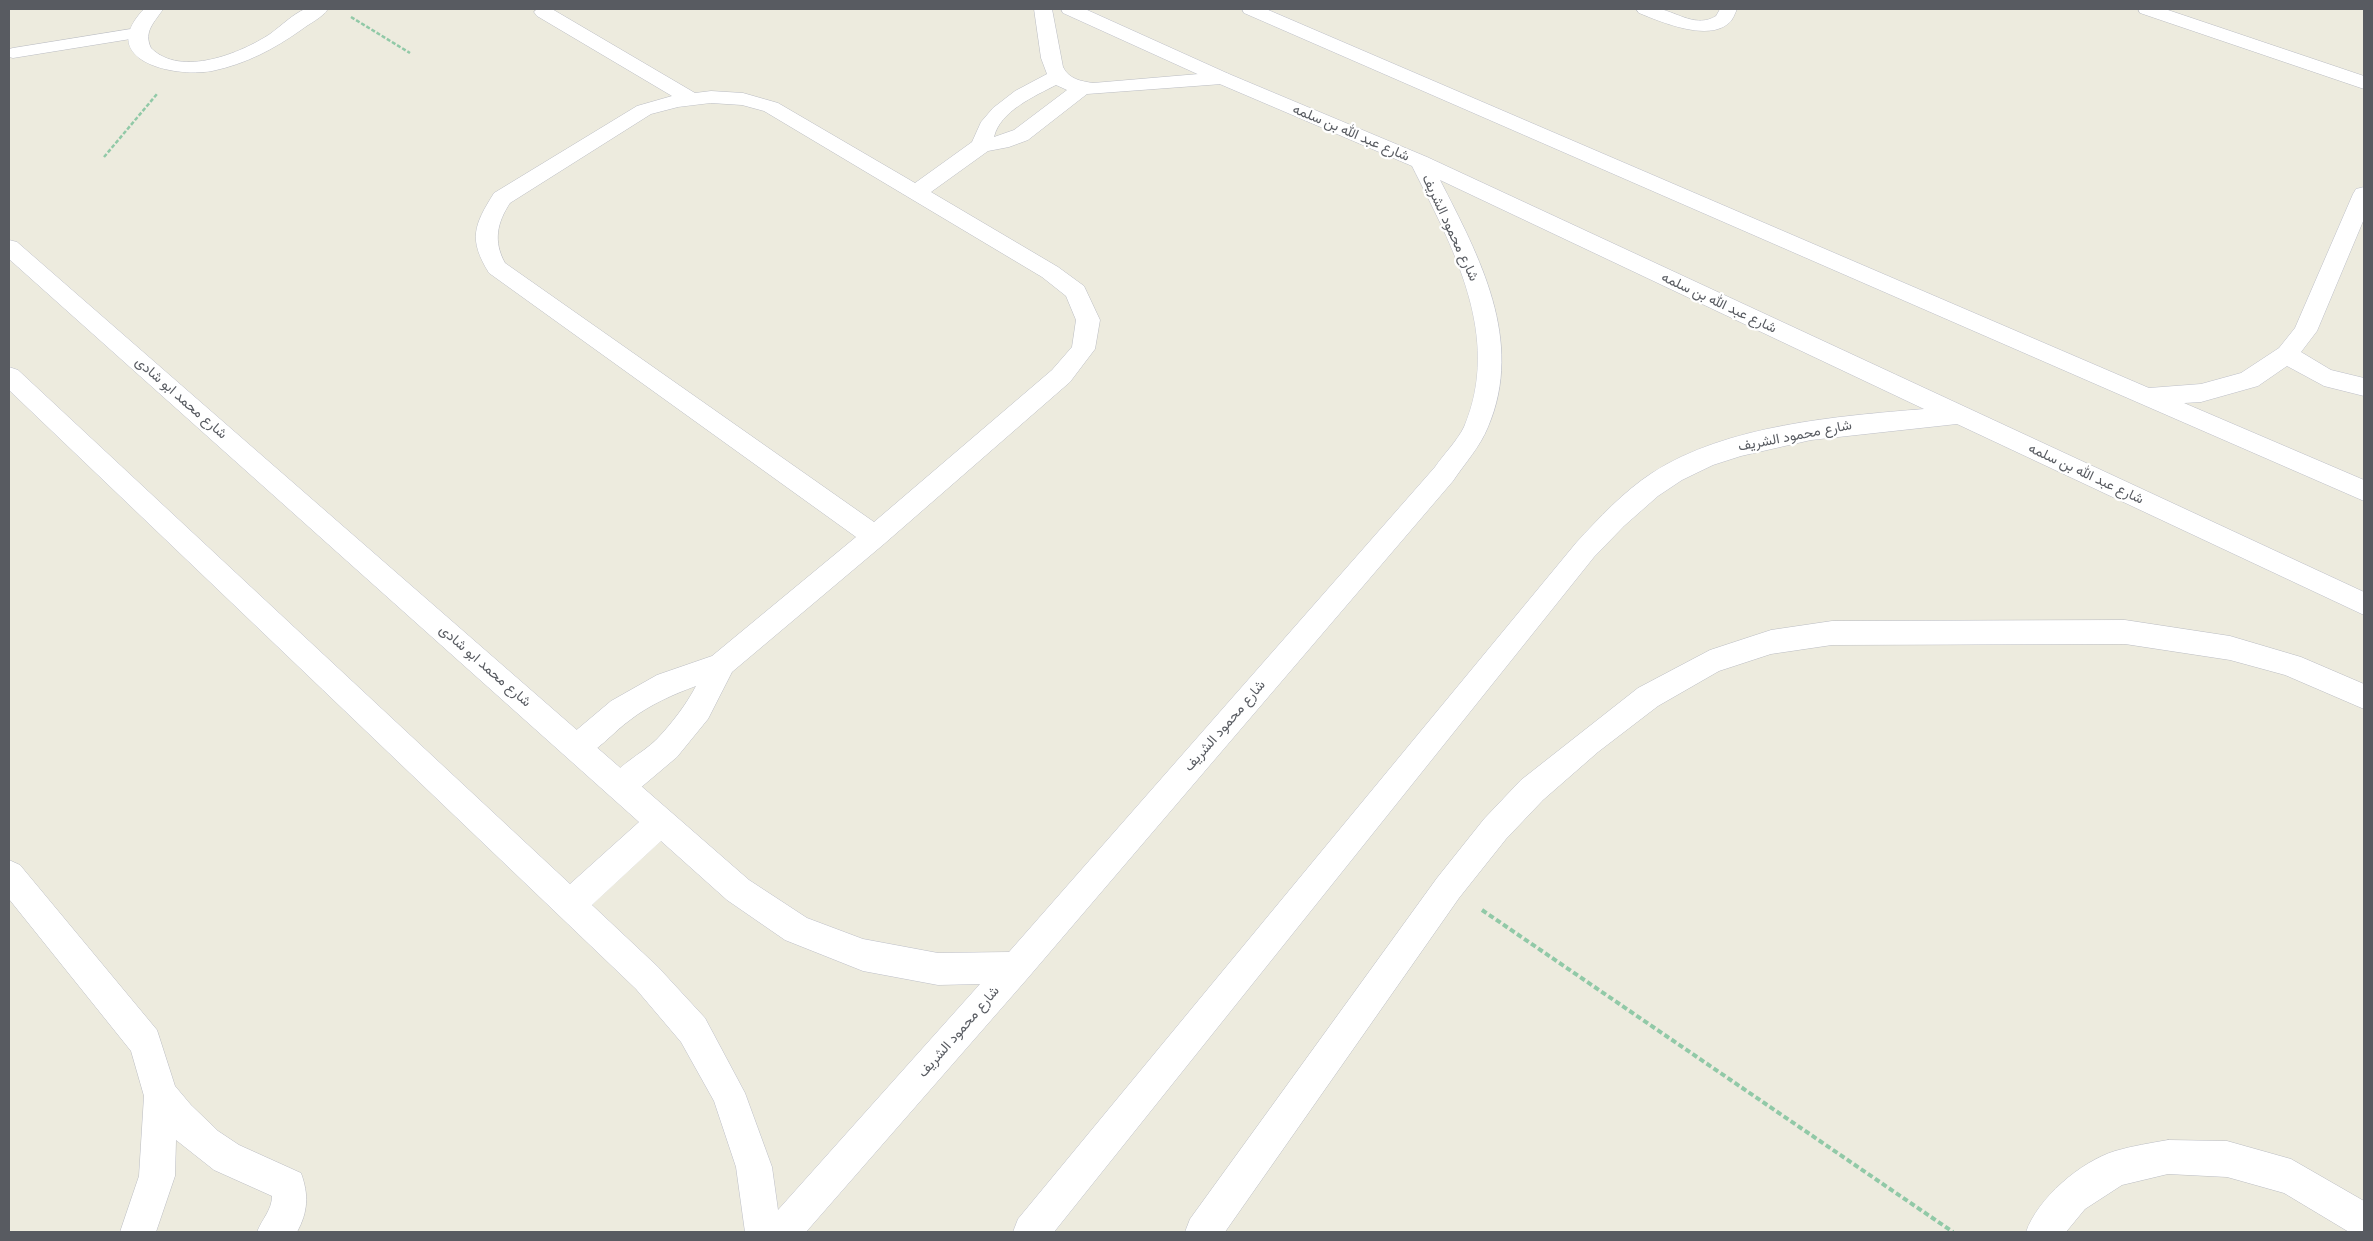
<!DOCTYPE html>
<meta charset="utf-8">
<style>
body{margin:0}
#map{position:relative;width:2373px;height:1241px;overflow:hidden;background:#edebde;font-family:"Fira Sans",sans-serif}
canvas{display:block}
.frame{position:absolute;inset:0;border:10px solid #585b61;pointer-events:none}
</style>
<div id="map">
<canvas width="2373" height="1241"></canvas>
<div class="frame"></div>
</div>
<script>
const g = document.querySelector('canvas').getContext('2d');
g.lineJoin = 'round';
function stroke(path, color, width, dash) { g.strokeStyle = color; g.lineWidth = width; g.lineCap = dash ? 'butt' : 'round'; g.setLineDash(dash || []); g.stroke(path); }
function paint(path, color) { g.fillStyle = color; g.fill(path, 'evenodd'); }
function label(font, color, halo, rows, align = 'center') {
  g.font = font + ' "Fira Sans",Vazirmatn,sans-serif'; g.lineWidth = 4.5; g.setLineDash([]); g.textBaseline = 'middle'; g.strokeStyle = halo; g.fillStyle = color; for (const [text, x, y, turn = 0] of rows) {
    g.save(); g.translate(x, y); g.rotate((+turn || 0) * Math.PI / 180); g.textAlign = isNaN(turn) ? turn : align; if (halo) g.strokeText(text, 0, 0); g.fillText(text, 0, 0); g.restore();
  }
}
const lane = new Path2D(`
 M 1636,9 C 1643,9 1653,7 1660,9 C 1678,13 1697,28 1716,16 L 1720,9 L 1737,9 C 1735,13 1733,20 1729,23 C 1708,42 1661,22 1639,13 Z
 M 137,28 L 143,29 L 146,33 L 143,37 L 13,58 L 9,57 L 9,49 L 13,48 Z`);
const street = new Path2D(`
 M 144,9 L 163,9 C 155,22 143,31 151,48 C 181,78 241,53 270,34 C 281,26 293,14 305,9 C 311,7 322,9 328,9 C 322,18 310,23 301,30 C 274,49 246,64 212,71 C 173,78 95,60 144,9 Z
 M 537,9 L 552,9 L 695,93 L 711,91 L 743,93 L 778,103 L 915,183 L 972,142 L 981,122 L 993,108 L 1015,91 L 1047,74 L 1041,58 L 1034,9 L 1052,9 L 1063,67 C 1069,79 1080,81 1093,83 L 1222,72 L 1229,74 L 1232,78 L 1229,82 L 1222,84 L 1087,94 L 1028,140 L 1009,147 L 988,151 L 931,192 L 1058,267 L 1084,286 L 1100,320 L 1095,349 L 1070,382 L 884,544 L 732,672 L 708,719 L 677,757 L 632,795 L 621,799 L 610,795 L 606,786 C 616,765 641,755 657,739 C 672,723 686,705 696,686 C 674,694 649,705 630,720 C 612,733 598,752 577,760 L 567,756 L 562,747 L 567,738 L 611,701 L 657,675 L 712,656 L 856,537 L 489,273 C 468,239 474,225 494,193 L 637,106 L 672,96 L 537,16 L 534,12 ZM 1056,85 L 1067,90 L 1014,130 L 994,137 C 1000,111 1035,96 1056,85 ZM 711,103 L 742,105 L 764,111 L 1042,277 L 1066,296 L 1076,320 L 1072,347 L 1052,370 L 874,522 L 505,263 C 493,241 497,223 510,203 L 651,114 L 678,107 Z
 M 2138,9 L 2165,9 L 2364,76 L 2364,89 L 2140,13 Z
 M 2125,620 L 2230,636 L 2301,657 L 2364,684 L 2364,709 L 2285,675 L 2230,660 L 2125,644 L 1832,645 L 1771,654 L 1719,671 L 1658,706 L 1598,752 L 1543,800 L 1506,839 L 1459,898 L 1225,1232 L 1185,1232 L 1190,1219 L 1437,878 L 1484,819 L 1521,780 L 1638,688 L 1710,650 L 1771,630 L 1832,621 Z
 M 9,860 L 20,865 L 157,1030 L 175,1086 L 191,1105 L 218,1131 L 239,1145 L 301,1173 C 309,1195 308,1212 297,1232 L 257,1232 C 262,1219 272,1210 272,1196 L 214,1170 L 176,1140 L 175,1176 L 156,1232 L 120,1232 L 139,1176 L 144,1096 L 131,1051 L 9,899 Z
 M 2168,1140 L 2227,1141 L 2291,1159 L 2364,1201 L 2364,1232 L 2349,1232 L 2284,1193 L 2227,1177 L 2168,1174 L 2122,1185 L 2085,1209 L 2066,1232 L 2026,1232 C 2038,1198 2080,1162 2115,1151 C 2132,1146 2151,1143 2168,1140 Z`);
const secondary = new Path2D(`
 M 1061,9 L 1085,9 L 1229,74 L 1427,157 L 2364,592 L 2364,615 L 1957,424 L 1811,440 L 1741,456 L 1713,465 L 1682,480 L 1658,496 L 1624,526 L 1594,557 L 1054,1232 L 1013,1232 L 1018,1219 L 1576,543 C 1599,518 1623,492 1652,473 C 1726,425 1838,416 1924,409 L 1440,180 C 1479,256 1525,341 1488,427 C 1480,447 1465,463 1453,481 L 1027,979 L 806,1232 L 745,1232 L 736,1167 L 714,1101 L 681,1042 L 636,989 L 9,390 L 9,367 L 18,370 L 570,884 L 639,822 L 9,259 L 9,240 L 17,242 L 749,880 L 807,918 L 863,939 L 938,953 L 1009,952 L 1435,467 C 1444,454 1457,441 1464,427 C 1503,336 1452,246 1412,166 L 1215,82 L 1063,13 ZM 661,841 L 727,900 L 785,940 L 863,971 L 938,985 L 980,984 L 778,1210 L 772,1167 L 745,1093 L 705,1018 L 658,967 L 592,905 Z
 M 1242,9 L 1266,9 L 2149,388 L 2201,384 L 2241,373 L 2279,348 L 2295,328 L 2353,194 L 2356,189 L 2364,187 L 2364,219 L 2317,331 L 2301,352 L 2331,370 L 2364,378 L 2364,396 L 2324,386 L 2287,366 L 2258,386 L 2201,402 L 2184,403 L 2364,480 L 2364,501 L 1244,13 Z`);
stroke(lane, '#babcc2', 1);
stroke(street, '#babcc2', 1);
stroke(secondary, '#bcbec7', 1);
stroke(new Path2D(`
 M 351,17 L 410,53
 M 104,157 L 157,94`), '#91c9a7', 2.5, [4, 2]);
stroke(new Path2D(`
 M 1482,910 L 1953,1232`), '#91c9a7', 4, [5.5, 3]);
paint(lane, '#fff');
paint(street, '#fff');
paint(secondary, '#fff');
label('14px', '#585b61', '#fff', [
 ["شارع عبد الله بن سلمه",1351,133,23],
 ["شارع محمود الشريف",1450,228,65],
 ["شارع عبد الله بن سلمه",1719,303,25],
 ["شارع محمد ابو شادى",181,398,41],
 ["شارع محمود الشريف",1795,436,-11],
 ["شارع عبد الله بن سلمه",2086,474,25],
 ["شارع محمد ابو شادى",485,666,41],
 ["شارع محمود الشريف",1225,726,-49],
 ["شارع محمود الشريف",959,1032,-49]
]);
</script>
